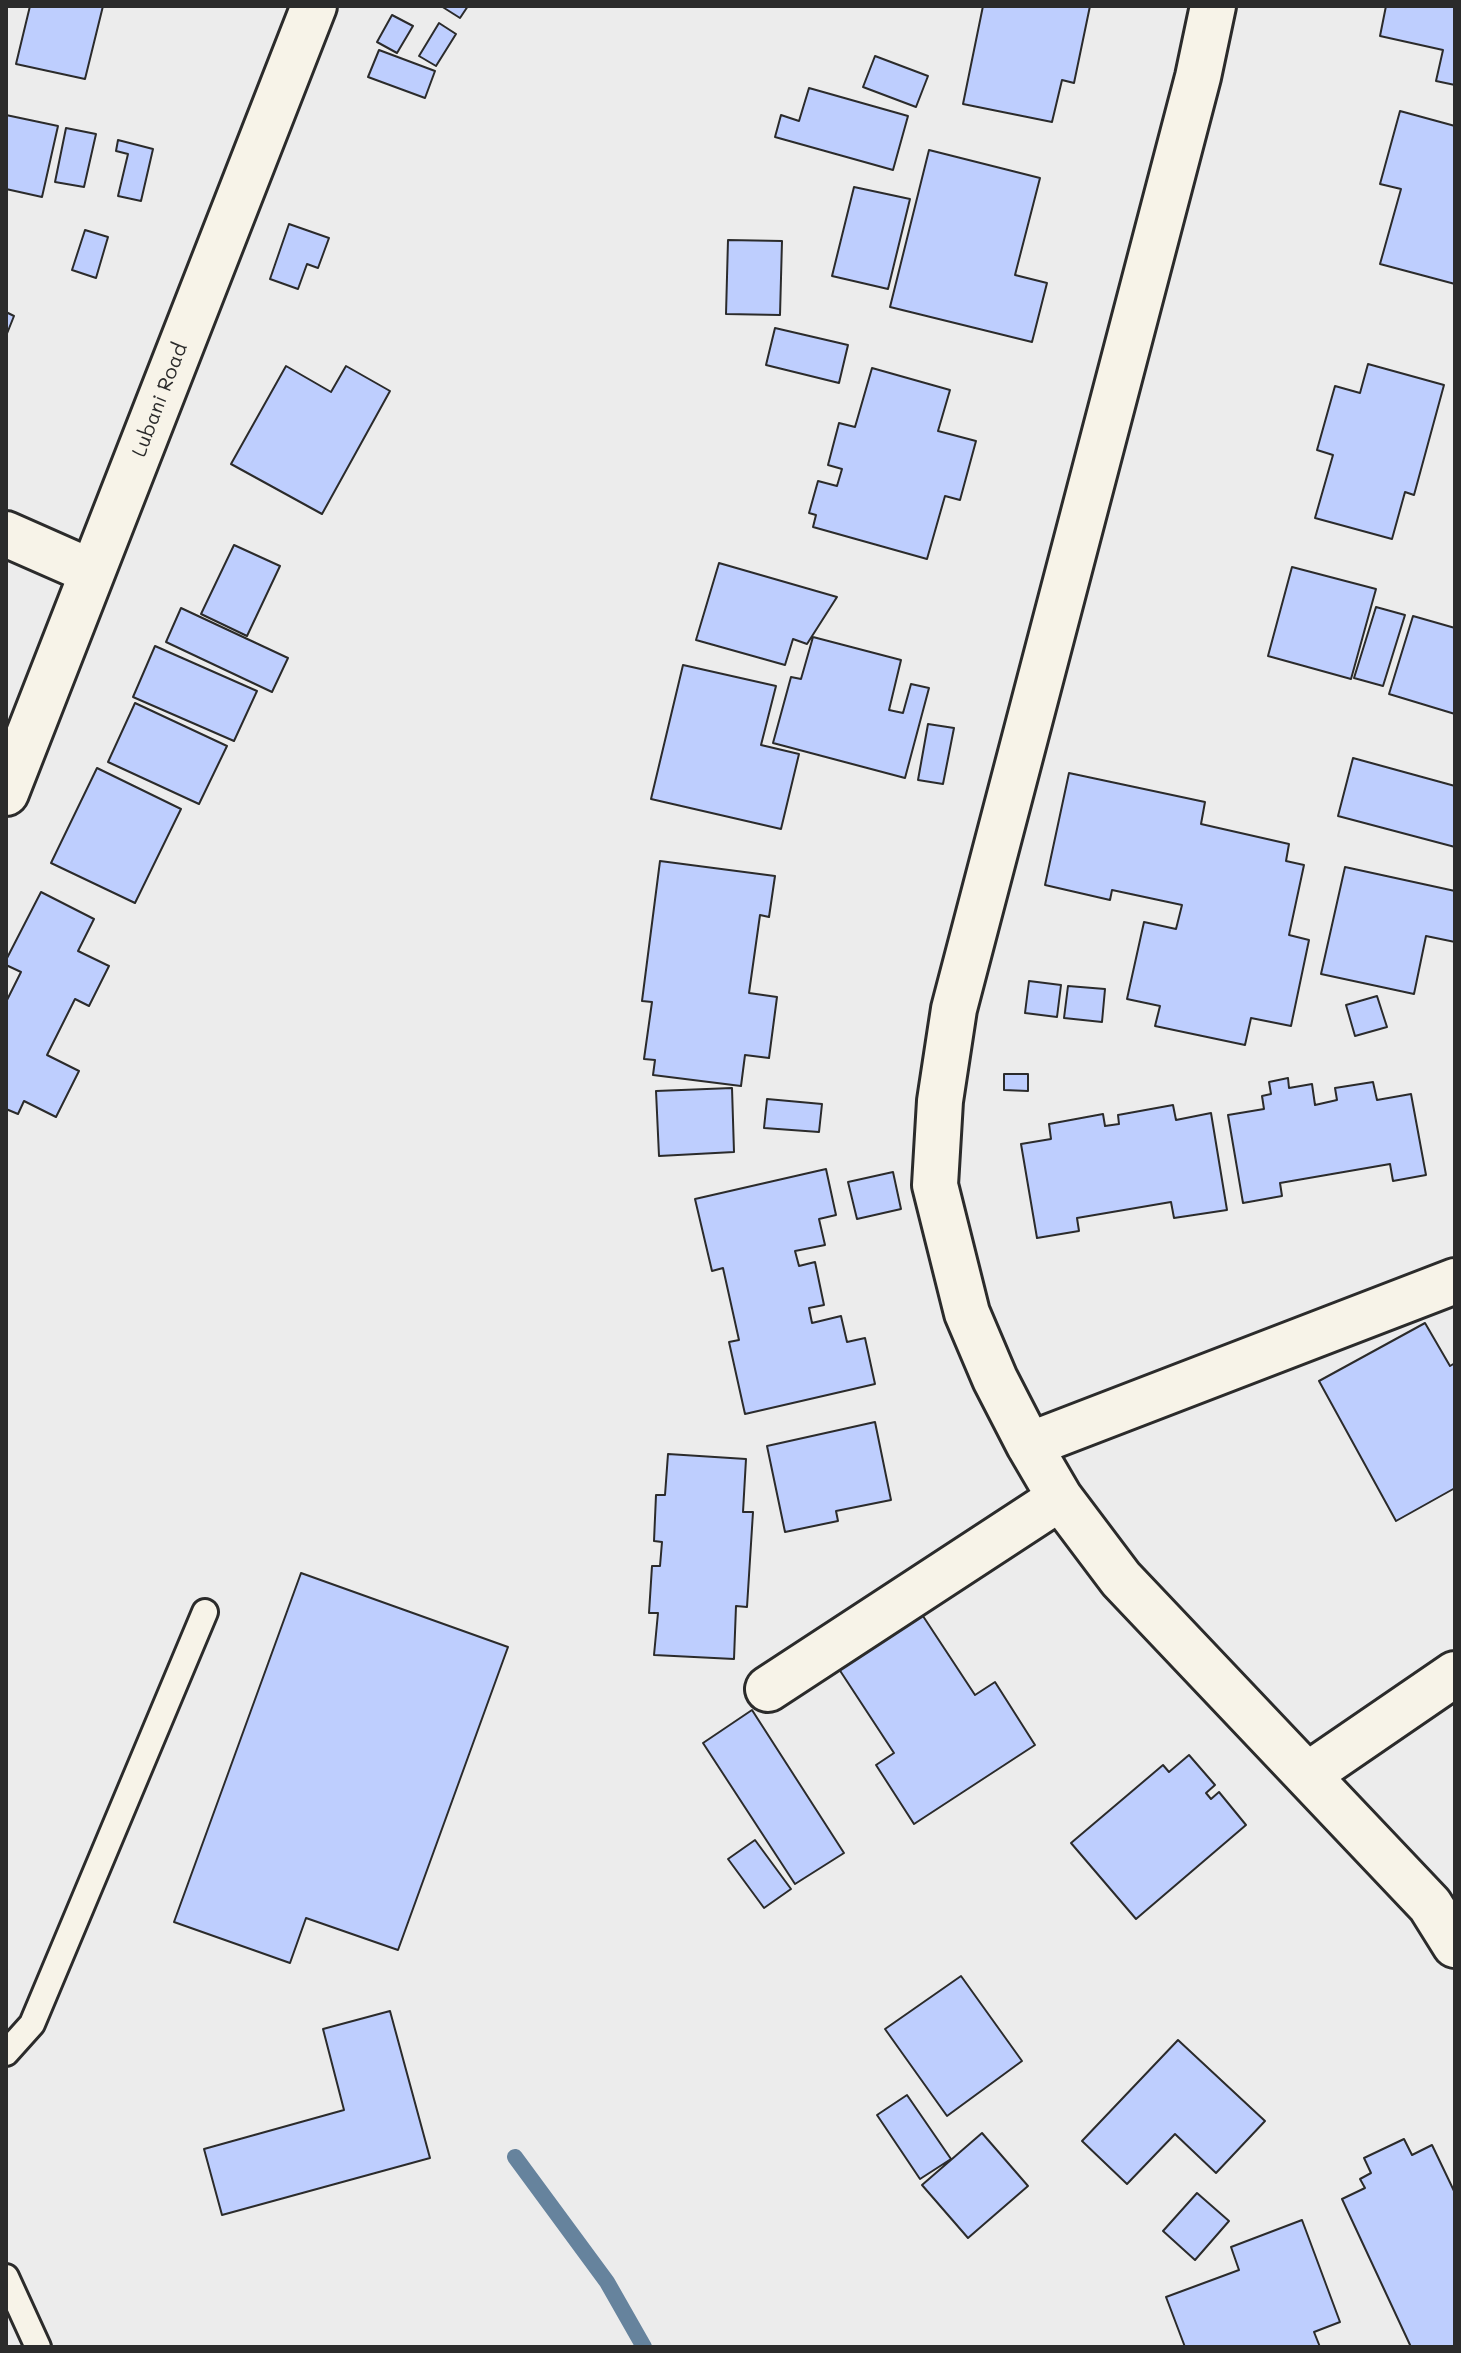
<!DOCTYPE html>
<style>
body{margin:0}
#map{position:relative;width:1461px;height:2353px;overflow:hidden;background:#ececec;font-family:Mali,sans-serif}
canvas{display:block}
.frame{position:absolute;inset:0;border:8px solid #2b2b2b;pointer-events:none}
</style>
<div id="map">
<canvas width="1461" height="2353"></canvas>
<div class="frame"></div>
</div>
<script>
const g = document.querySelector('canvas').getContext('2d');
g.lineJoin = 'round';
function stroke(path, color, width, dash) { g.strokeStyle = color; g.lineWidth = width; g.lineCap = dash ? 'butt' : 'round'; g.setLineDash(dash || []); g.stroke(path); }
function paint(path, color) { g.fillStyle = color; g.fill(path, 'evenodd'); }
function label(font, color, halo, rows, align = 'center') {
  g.font = font + ' Mali,sans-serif'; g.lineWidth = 7; g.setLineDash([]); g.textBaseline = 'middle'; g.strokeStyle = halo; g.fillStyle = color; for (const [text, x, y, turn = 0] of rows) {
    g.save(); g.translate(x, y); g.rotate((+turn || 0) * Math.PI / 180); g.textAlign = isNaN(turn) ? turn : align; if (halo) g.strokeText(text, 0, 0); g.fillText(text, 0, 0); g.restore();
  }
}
stroke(new Path2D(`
 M 515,2157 L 607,2282 L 644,2347`), '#66839d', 16);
const building = new Path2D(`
 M 30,6 L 103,6 L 85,79 L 16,64 Z
 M 441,6 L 468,6 L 460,18 Z
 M 983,6 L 1090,6 L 1074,83 L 1062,80 L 1052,122 L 963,104 Z
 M 1386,6 L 1455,6 L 1455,85 L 1436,81 L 1443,50 L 1380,36 Z
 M 392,15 L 413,26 L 397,53 L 377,42 Z
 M 439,23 L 456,34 L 436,66 L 419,56 Z
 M 379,50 L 435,71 L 425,98 L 368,77 Z
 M 875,56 L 928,76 L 916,107 L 863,87 Z
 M 809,88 L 908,116 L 893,170 L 775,137 L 781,115 L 799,121 Z
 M 1400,111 L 1455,126 L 1455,284 L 1380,264 L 1401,189 L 1380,184 Z
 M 6,115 L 58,126 L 42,197 L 6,189 Z
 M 66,128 L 96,134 L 84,187 L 55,182 Z
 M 118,140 L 153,149 L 141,201 L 118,196 L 128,154 L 116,151 Z
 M 929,150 L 1040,178 L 1015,275 L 1047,283 L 1032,342 L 890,307 Z
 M 854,187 L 910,199 L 888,289 L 832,276 Z
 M 289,224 L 329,238 L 318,268 L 307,264 L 298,289 L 270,279 Z
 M 85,230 L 108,237 L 96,278 L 72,270 Z
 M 728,240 L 782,241 L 780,315 L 726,314 Z
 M 6,312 L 14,316 L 6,336 Z
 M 775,328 L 848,345 L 839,383 L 766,365 Z
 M 1368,364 L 1444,385 L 1414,495 L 1405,492 L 1392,539 L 1315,518 L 1333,455 L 1317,450 L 1335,386 L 1360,393 Z
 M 286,366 L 331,392 L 346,366 L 390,391 L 322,514 L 231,464 Z
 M 872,368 L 950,390 L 938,431 L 976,441 L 960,500 L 945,496 L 927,559 L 813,527 L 816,515 L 809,513 L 818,481 L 837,486 L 842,469 L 828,465 L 839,423 L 855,427 Z
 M 234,545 L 280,566 L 247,636 L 201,614 Z
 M 719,563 L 837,597 L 807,644 L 793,639 L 785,665 L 696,640 Z
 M 1292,567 L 1376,589 L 1351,679 L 1268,656 Z
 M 1376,607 L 1405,615 L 1383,686 L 1354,678 Z
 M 181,608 L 288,658 L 272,692 L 166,642 Z
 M 1413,616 L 1455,628 L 1455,714 L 1389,694 Z
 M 813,637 L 901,660 L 889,710 L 903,713 L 911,684 L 929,688 L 905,778 L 773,743 L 791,677 L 801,679 Z
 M 155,646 L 257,691 L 234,741 L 133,697 Z
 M 683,665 L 776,686 L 761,745 L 799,754 L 781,829 L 651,799 Z
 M 135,703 L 227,746 L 199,804 L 108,762 Z
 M 928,724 L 954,728 L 943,784 L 918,780 Z
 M 1353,758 L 1455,786 L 1455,847 L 1338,816 Z
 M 97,768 L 181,809 L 135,903 L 51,863 Z
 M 1069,773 L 1205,802 L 1201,824 L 1289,844 L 1286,861 L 1304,865 L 1289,935 L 1309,940 L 1291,1026 L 1251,1018 L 1245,1045 L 1155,1026 L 1160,1006 L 1127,999 L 1144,922 L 1176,929 L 1182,905 L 1112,890 L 1110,900 L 1045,885 Z
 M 660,861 L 775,876 L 769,917 L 760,915 L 749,993 L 777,997 L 769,1058 L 745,1055 L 741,1086 L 653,1075 L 655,1060 L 644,1059 L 652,1002 L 642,1001 Z
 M 1345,867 L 1455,891 L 1455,942 L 1426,936 L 1414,994 L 1321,974 Z
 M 41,892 L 94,919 L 78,951 L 109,966 L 89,1006 L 75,999 L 47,1055 L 79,1071 L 56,1117 L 24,1101 L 18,1114 L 6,1109 L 6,1002 L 21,972 L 6,965 L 6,960 Z
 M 1029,981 L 1061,985 L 1057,1017 L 1025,1013 Z
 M 1068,986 L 1105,989 L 1102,1022 L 1064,1018 Z
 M 1377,996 L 1387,1027 L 1355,1036 L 1346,1005 Z
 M 1004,1074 L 1028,1074 L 1028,1091 L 1004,1090 Z
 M 1288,1078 L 1289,1088 L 1312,1084 L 1315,1105 L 1337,1100 L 1335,1088 L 1373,1082 L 1377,1100 L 1411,1094 L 1426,1175 L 1393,1181 L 1390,1164 L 1280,1183 L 1282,1196 L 1243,1203 L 1228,1115 L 1264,1109 L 1262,1096 L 1271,1094 L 1269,1082 Z
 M 732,1088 L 734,1152 L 659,1156 L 656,1091 Z
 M 767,1099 L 822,1104 L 819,1132 L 764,1128 Z
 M 1173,1105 L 1176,1120 L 1211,1113 L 1227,1210 L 1174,1218 L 1171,1202 L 1077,1218 L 1079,1231 L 1037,1238 L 1021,1144 L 1051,1139 L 1049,1124 L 1103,1114 L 1105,1126 L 1119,1124 L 1118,1115 Z
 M 826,1169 L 836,1215 L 819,1219 L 825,1245 L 795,1251 L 799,1266 L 815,1262 L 824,1305 L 809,1308 L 812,1323 L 841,1316 L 847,1342 L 865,1338 L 875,1384 L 745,1414 L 729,1342 L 739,1340 L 723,1268 L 712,1271 L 695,1199 Z
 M 893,1172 L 901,1209 L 857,1219 L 848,1182 Z
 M 1425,1323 L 1450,1366 L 1455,1363 L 1455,1488 L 1396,1521 L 1319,1381 Z
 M 875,1422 L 891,1500 L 836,1511 L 838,1521 L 785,1532 L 767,1446 Z
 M 668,1454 L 746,1459 L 743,1512 L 753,1512 L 747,1607 L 736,1606 L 734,1659 L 654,1655 L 658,1613 L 649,1613 L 652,1566 L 660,1566 L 662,1542 L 654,1541 L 656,1495 L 665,1495 Z
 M 301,1573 L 508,1647 L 398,1950 L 306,1918 L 290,1963 L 174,1922 Z
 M 919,1610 L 975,1695 L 995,1682 L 1035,1745 L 914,1824 L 876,1765 L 894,1753 L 835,1663 Z
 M 752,1710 L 844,1853 L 795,1884 L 703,1743 Z
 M 1189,1755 L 1215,1785 L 1206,1793 L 1211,1799 L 1219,1792 L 1246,1825 L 1136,1919 L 1071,1843 L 1163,1765 L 1169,1772 Z
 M 755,1840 L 791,1889 L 764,1908 L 728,1859 Z
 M 961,1976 L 1022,2061 L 947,2116 L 885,2029 Z
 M 390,2011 L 430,2158 L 222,2215 L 204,2149 L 344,2110 L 323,2029 Z
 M 1178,2040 L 1265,2121 L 1216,2173 L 1175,2134 L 1127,2184 L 1082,2141 Z
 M 907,2095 L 951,2159 L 920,2179 L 877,2115 Z
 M 982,2133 L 1028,2186 L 968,2238 L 922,2185 Z
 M 1404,2139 L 1412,2155 L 1432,2145 L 1455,2193 L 1455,2347 L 1411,2347 L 1342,2199 L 1365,2188 L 1360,2179 L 1371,2173 L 1364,2158 Z
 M 1197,2193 L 1229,2221 L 1195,2260 L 1163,2231 Z
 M 1302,2220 L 1340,2322 L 1314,2332 L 1320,2347 L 1185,2347 L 1166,2297 L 1239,2270 L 1231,2247 Z`);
paint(building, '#becefe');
stroke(building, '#2b2b2b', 2);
const service = new Path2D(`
 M 6,2053 L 32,2024 L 205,1612
 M 6,2277 L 38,2347`);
const minor = new Path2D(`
 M 1213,6 L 1198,77 L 954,1009 L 940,1101 L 935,1185 L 967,1313 L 995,1379 L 1029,1445 L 1060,1498 L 1121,1579 L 1430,1905 L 1455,1945
 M 1029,1445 L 1455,1281
 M 768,1689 L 1060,1498
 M 1309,1774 L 1455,1674`);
const tertiary = new Path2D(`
 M 6,534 L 92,572
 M 6,793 L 314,6`);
stroke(service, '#2b2b2b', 30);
stroke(minor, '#2b2b2b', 50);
stroke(tertiary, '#2b2b2b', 50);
stroke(service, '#f7f3e8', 24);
stroke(minor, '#f7f3e8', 44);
stroke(tertiary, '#f7f3e8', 44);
label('20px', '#2b2b2b', '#f7f3e8', [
 ["Lubani Road",160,400,-69]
]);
</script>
